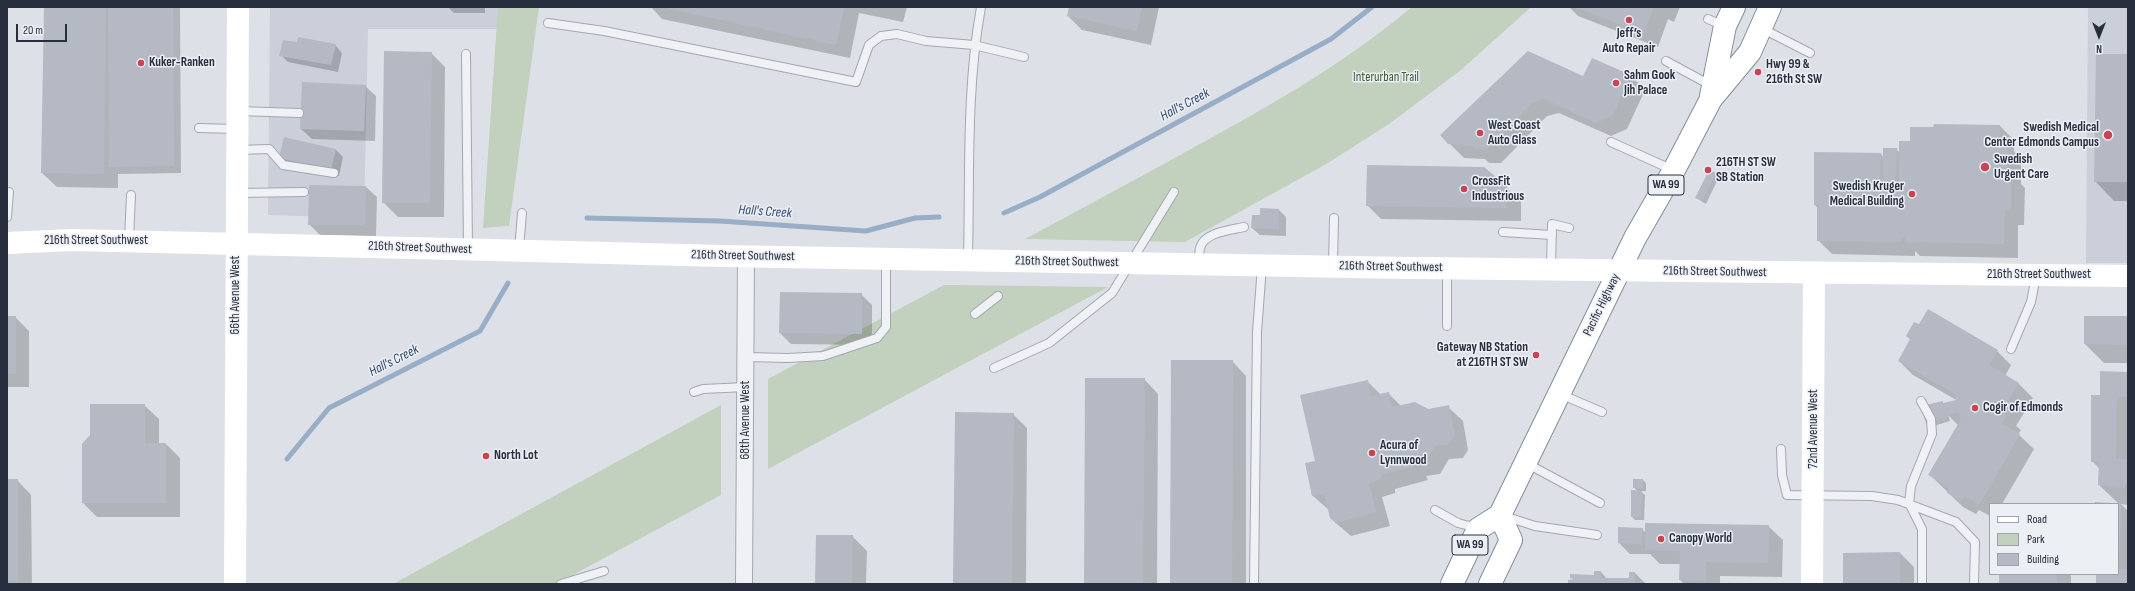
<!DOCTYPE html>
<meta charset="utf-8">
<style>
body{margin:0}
#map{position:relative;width:2135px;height:591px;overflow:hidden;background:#dde0e7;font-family:"Sofia Sans Condensed",sans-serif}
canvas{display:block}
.frame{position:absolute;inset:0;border:8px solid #272e3d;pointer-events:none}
.legend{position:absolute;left:1989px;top:503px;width:130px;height:72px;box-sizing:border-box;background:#eceff4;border:1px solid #9da2ab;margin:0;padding:5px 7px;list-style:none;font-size:12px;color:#272e3d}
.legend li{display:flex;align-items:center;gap:8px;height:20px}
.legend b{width:20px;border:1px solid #9da2ab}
.north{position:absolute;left:2079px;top:16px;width:40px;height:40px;-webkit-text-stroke:3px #eceff4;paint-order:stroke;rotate:180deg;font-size:11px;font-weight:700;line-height:16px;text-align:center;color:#272e3d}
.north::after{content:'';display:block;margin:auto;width:14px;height:18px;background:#272e3d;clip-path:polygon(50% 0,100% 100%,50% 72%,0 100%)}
.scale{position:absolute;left:16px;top:24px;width:51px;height:18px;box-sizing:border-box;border:2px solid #272e3d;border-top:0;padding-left:5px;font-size:12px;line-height:14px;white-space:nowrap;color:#272e3d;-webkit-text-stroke:3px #eceff4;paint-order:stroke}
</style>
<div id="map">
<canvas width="2135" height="591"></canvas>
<div class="frame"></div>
<ul class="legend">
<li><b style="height:5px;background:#fff"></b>Road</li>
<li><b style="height:11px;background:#c2d0be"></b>Park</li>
<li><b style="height:11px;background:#b5b9c3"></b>Building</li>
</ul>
<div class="north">N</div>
<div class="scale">20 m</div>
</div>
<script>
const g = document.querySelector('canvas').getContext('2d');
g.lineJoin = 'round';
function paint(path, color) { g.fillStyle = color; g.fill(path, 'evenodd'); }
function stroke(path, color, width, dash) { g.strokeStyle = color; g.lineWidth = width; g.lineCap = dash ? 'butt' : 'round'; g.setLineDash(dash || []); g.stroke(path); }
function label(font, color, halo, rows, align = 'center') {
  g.font = font + ' "Sofia Sans Condensed",sans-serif'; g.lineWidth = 3; g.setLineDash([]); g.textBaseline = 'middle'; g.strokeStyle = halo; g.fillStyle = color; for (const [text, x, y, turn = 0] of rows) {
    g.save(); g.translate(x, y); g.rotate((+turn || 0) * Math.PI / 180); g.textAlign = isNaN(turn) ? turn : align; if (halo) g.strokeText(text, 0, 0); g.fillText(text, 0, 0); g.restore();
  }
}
paint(new Path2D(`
 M 270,7 L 503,7 L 502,29 L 368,29 L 364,218 L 268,215 Z
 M 2088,7 L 2128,7 L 2128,263 L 2086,263 Z`), '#cbcfd9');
paint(new Path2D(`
 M 498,7 L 539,7 L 509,226 L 483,228 Z
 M 1412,7 L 1531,7 L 1461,70 L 1389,124 L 1328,163 L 1185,242 L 1025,239 C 1078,211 1130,182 1182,154 C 1264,109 1340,67 1412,7 Z
 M 944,285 L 1108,287 L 768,469 L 768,379 Z
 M 721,405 L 721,495 L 556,584 L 393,584 Z`), '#c2d0be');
paint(new Path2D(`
 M 45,7 L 180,7 L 181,173 L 118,174 L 118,188 L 57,187 L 42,173 Z
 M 448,7 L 485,7 L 485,13 L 454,13 Z
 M 651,7 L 907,7 L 903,22 L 859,13 L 850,58 L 662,19 Z
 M 1070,7 L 1159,7 L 1151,45 L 1082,30 L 1068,16 Z
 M 1569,7 L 1680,7 L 1674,22 L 1668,19 L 1658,47 L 1578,16 Z
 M 335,45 L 342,53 L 338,72 L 288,62 L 281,55 Z
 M 431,53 L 445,67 L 444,217 L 398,217 L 383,202 Z
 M 2128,55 L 2128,201 L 2114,201 L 2095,181 Z
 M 1592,59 L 1631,76 L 1645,90 L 1627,129 L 1611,136 L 1559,113 L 1547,116 L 1501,163 L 1489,163 L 1485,159 L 1464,158 L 1441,135 L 1584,77 Z
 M 365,86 L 376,96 L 375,141 L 312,139 L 301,129 Z
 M 2000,126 L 2014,140 L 2014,151 L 2021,158 L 2021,184 L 2025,188 L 2024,225 L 2018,225 L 2018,258 L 1920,256 L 1915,251 L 1915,256 L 1832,254 L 1818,240 L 1818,209 L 1815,205 L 1815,153 L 1881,154 L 1884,158 L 1896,149 L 1900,153 L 1911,142 Z
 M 336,150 L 343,157 L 339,176 L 287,165 L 280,157 Z
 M 1710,171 L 1719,177 L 1706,204 L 1696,198 Z
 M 366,187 L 377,197 L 376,236 L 320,235 L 309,224 Z
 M 1506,187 L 1521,202 L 1521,221 L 1381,219 L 1367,205 Z
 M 1279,210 L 1286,217 L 1286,236 L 1260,235 L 1252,228 L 1253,216 L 1261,216 Z
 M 861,294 L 872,305 L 872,345 L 791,344 L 780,333 Z
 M 7,317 L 15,317 L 29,331 L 29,387 L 7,387 Z
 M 2128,317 L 2128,363 L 2104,363 L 2085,344 Z
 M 1997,351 L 2011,365 L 2005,376 L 2019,384 L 2033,398 L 2016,426 L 2021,430 L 2018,434 L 2034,449 L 2002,504 L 1990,504 L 1990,516 L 1979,510 L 1976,514 L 1963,507 L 1929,474 L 1958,425 L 1948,415 L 1950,421 L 1930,427 L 1927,423 L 1942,402 L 1945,404 L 1958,401 L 1913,375 L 1899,361 Z
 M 1232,361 L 1246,376 L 1246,584 L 1171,584 Z
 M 2128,373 L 2128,505 L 2121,504 L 2128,511 L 2128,584 L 2097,584 L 2097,574 L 2118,574 L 2118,504 L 2096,504 L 2119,504 L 2099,485 L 2100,469 L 2092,461 L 2101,396 Z
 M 1144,379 L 1158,394 L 1157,584 L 1085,584 Z
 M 1367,381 L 1381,395 L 1388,393 L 1401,406 L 1428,410 L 1448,407 L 1463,421 L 1468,450 L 1463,458 L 1449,459 L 1440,474 L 1426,476 L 1428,480 L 1395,489 L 1395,493 L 1382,497 L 1390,526 L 1351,536 L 1330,518 L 1329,510 L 1313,496 L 1306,464 L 1316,462 Z
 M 144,405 L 159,419 L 159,444 L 166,444 L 180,458 L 180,517 L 97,517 L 83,503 Z
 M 1013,414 L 1027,428 L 1026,584 L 954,584 Z
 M 7,480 L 17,480 L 31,495 L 32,584 L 7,584 Z
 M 1643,480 L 1646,483 L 1646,491 L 1640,491 L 1645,495 L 1644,520 L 1635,520 L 1632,517 L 1638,492 L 1634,487 Z
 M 1768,526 L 1783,540 L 1782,577 L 1720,576 L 1720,584 L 1684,584 L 1680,580 L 1680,564 L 1660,564 L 1650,554 L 1630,554 L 1619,543 L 1642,529 L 1646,533 Z
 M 852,536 L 867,551 L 866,584 L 816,584 Z
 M 1900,553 L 1914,567 L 1914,584 L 1844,584 Z
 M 1601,572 L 1607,579 L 1630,579 L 1635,573 L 1646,584 L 1569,584 L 1574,580 L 1571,577 L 1595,576 Z
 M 2000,574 L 2071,574 L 2071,584 L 2000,584 Z`), '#0003');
stroke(new Path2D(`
 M 1004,213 L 1040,197 L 1331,39 L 1372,7
 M 587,218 L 720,221 L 866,231 L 915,218 L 939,217
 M 287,459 L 329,408 L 480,331 L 508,283`), '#98adc6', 5);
paint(new Path2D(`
 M 44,7 L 106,7 L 104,174 L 41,173 Z
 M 108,7 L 173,7 L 174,166 L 109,167 Z
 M 661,7 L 844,7 L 836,45 Z
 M 1069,7 L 1142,7 L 1137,31 L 1067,16 Z
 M 1575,7 L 1653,7 L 1644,34 Z
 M 298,37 L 336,44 L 331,65 L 279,56 L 283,40 L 297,42 Z
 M 384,51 L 432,52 L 430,203 L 382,203 Z
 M 1528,51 L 1583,76 L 1592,58 L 1631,75 L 1613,115 L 1596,123 L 1544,99 L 1533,102 L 1487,149 L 1474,149 L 1474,146 L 1448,144 L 1440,135 Z
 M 2096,54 L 2128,54 L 2128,182 L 2094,182 Z
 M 302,82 L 366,85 L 364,131 L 300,129 Z
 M 1934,124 L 2000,125 L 2000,143 L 2008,143 L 2007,173 L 2011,173 L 2011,211 L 2005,211 L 2004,244 L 1905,242 L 1905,238 L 1901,238 L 1901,242 L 1817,241 L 1817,205 L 1814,205 L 1814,152 L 1881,153 L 1880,182 L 1883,182 L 1883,148 L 1897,148 L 1895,182 L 1899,182 L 1899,141 L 1910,141 L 1910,127 L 1933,127 Z
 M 284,137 L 336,149 L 331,170 L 279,158 Z
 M 1367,165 L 1484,167 L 1507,186 L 1507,208 L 1366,206 Z
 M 1709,170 L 1716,173 L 1702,201 L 1695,198 Z
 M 309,185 L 366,186 L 365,225 L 308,225 Z
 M 1260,208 L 1279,209 L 1279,229 L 1251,228 L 1252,215 L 1260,215 Z
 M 780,292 L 862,293 L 862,334 L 779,333 Z
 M 1928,309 L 1998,350 L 1989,365 L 2019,383 L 2001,413 L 2007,415 L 2002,424 L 2020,434 L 1979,505 L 1965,496 L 1961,501 L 1947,493 L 1949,487 L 1928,475 L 1961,419 L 1959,412 L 1946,415 L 1947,418 L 1926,424 L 1921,406 L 1943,401 L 1943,403 L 1956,400 L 1955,394 L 1898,361 L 1910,339 L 1906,336 L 1914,322 L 1919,324 Z
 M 7,316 L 16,316 L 16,374 L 7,374 Z
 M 2084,316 L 2128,316 L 2128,345 L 2084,344 Z
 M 1171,360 L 1233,360 L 1232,584 L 1170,584 Z
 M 2100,371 L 2128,372 L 2128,397 L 2117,397 L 2116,459 L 2128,459 L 2128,485 L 2125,485 L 2125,488 L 2098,485 L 2099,462 L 2091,462 L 2091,395 L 2100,395 Z
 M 1085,378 L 1145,378 L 1143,584 L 1084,584 Z
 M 1368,380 L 1371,396 L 1389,392 L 1392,407 L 1415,402 L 1428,409 L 1449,405 L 1455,436 L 1448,445 L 1435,446 L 1426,460 L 1413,462 L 1415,466 L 1381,475 L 1381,479 L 1369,483 L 1376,512 L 1336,523 L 1330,518 L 1324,494 L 1312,496 L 1305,463 L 1315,461 L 1300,395 Z
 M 90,404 L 145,404 L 145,443 L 166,443 L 166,503 L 82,503 L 82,444 L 90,435 Z
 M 955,412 L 1014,413 L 1012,584 L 953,584 Z
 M 7,479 L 18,479 L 18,581 L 7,581 Z
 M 1633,479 L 1643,479 L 1643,488 L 1633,488 Z
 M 1631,490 L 1642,491 L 1641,517 L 1631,517 Z
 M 2095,502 L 2112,503 L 2112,504 L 2095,504 Z
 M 2118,503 L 2121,503 L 2119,566 L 2118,566 Z
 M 1645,523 L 1769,525 L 1768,563 L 1706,562 L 1706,581 L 1679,580 L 1680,551 L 1645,550 Z
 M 1618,527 L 1643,528 L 1642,544 L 1618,543 Z
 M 816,535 L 853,535 L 852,584 L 815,584 Z
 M 1900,552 L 1900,584 L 1843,584 L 1843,553 Z
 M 2118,569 L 2128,569 L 2128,584 L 2096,584 L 2096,574 L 2118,574 Z
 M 1594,571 L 1601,571 L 1601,578 L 1629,578 L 1629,572 L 1635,572 L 1635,584 L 1568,584 L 1568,580 L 1575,579 L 1570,578 L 1570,574 L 1594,575 Z
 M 1999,574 L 2057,574 L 2057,584 L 1999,584 Z`), '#b5b9c3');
const lane = new Path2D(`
 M 1708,19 L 1724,26
 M 548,23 L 604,31 L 856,82 L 869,45 L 881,36 L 897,34 L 926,41 L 974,45 L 1024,57
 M 1761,28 L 1810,53
 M 466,54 L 468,248
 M 1666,61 L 1712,86
 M 238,111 L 299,113
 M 199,128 L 236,129
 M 1611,142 L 1673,170
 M 237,150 L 269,149 L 283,165 L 334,173
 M 237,193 L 304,192
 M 7,217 L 9,192
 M 1503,232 L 1552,235
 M 129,240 L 131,195
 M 519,250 L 522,213
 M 968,259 C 970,175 966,90 981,7
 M 1199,264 C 1199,259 1199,253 1200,248 C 1204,232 1231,230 1244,227
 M 1333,265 L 1334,218
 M 1551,268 L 1552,224 L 1569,228
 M 975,314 L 998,296
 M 1447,326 L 1447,269
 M 2011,349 L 2031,302 L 2036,276
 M 746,357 L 788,358 L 823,356 L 877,338 L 886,327 L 886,260
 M 994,368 L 1049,343 L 1112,293 L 1174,192
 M 694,392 L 703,389 L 746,387
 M 1560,394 L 1602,412
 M 1921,401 L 1931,419 L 1932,434 L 1911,486 L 1909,503 L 1922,529 L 1922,584
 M 1781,449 L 1782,475 L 1787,495 L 1872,496 L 1898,500 L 1956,522 L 1975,542 L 1974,584
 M 1526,463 L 1600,503
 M 1435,510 L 1458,523 L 1477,528
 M 1504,516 L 1535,526 L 1597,535
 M 561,584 L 604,571
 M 1254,584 L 1257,332 L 1262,266`);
const street = new Path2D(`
 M 744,584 L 746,256`);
const highway = new Path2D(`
 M 1711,96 L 1725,26 L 1734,7
 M 1452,584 L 1478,529 L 1500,515 L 1635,238 L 1674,170 L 1711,99 L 1750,52 L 1770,7
 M 1490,584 L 1511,540 L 1500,515`);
stroke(lane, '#a3a7b1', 10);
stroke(street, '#a3a7b1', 18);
stroke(highway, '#858d9d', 24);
stroke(lane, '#f0f1f5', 8);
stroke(street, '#f0f1f5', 16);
stroke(new Path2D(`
 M 7,243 L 72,240 C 289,244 506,251 723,256 C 1191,265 1660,273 2128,276
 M 235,584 L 238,7
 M 1812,584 L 1814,274`), '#fff', 22);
stroke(highway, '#fff', 22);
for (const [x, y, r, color] of [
 [1629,20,4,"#ca4352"],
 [141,63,4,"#ca4352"],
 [1758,72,4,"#ca4352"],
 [1616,83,4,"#ca4352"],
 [1480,133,4,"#ca4352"],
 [2108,135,5,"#ca4352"],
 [1985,167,5,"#ca4352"],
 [1708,170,4,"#ca4352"],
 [1464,189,4,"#ca4352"],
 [1912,194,4,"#ca4352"],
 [1536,355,4,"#ca4352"],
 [1975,408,4,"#ca4352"],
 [1372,453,4,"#ca4352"],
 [486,456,4,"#ca4352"],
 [1661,539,4,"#ca4352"]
]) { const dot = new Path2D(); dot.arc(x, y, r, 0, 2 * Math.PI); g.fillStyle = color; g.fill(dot); stroke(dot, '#eceff4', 1.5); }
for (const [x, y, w] of [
 [1666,185,36],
 [1470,545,36]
]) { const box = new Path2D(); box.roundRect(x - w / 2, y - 10, w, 20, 3); g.fillStyle = '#eceff4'; g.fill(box); stroke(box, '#272e3d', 1); }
label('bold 12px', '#272e3d', null, [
 ["WA 99",1666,185],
 ["WA 99",1470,545]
]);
label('bold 13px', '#272e3d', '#eceff4', [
 ["Jeff’s",1629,34,"center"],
 ["Auto Repair",1629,49,"center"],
 ["Kuker-Ranken",149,63],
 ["Hwy 99 &",1766,65],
 ["216th St SW",1766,80],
 ["Sahm Gook",1624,76],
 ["Jih Palace",1624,91],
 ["West Coast",1488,126],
 ["Auto Glass",1488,141],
 ["Swedish Medical",2099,128,"right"],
 ["Center Edmonds Campus",2099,143,"right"],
 ["Swedish",1994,160],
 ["Urgent Care",1994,175],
 ["216TH ST SW",1716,163],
 ["SB Station",1716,178],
 ["CrossFit",1472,182],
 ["Industrious",1472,197],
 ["Swedish Kruger",1904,187,"right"],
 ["Medical Building",1904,202,"right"],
 ["Gateway NB Station",1528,348,"right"],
 ["at 216TH ST SW",1528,363,"right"],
 ["Cogir of Edmonds",1983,408],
 ["Acura of",1380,446],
 ["Lynnwood",1380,461],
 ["North Lot",494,456],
 ["Canopy World",1669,539]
], 'left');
label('13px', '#3a5835', '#eceff4', [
 ["Interurban Trail",1386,78]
]);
label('13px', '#272e3d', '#eceff4', [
 ["216th Street Southwest",96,241],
 ["216th Street Southwest",420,248,2],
 ["216th Street Southwest",743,256,1],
 ["216th Street Southwest",1067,262,1],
 ["216th Street Southwest",1391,267,1],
 ["216th Street Southwest",1715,272,1],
 ["216th Street Southwest",2039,275],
 ["66th Avenue West",236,295,-90],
 ["Pacific Highway",1602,305,-64],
 ["68th Avenue West",746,420,-90],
 ["72nd Avenue West",1814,429,-90]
]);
label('italic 14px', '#324b6f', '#eceff4', [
 ["Hall's Creek",1185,105,-28],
 ["Hall's Creek",765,212,4],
 ["Hall's Creek",394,361,-27]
]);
</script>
